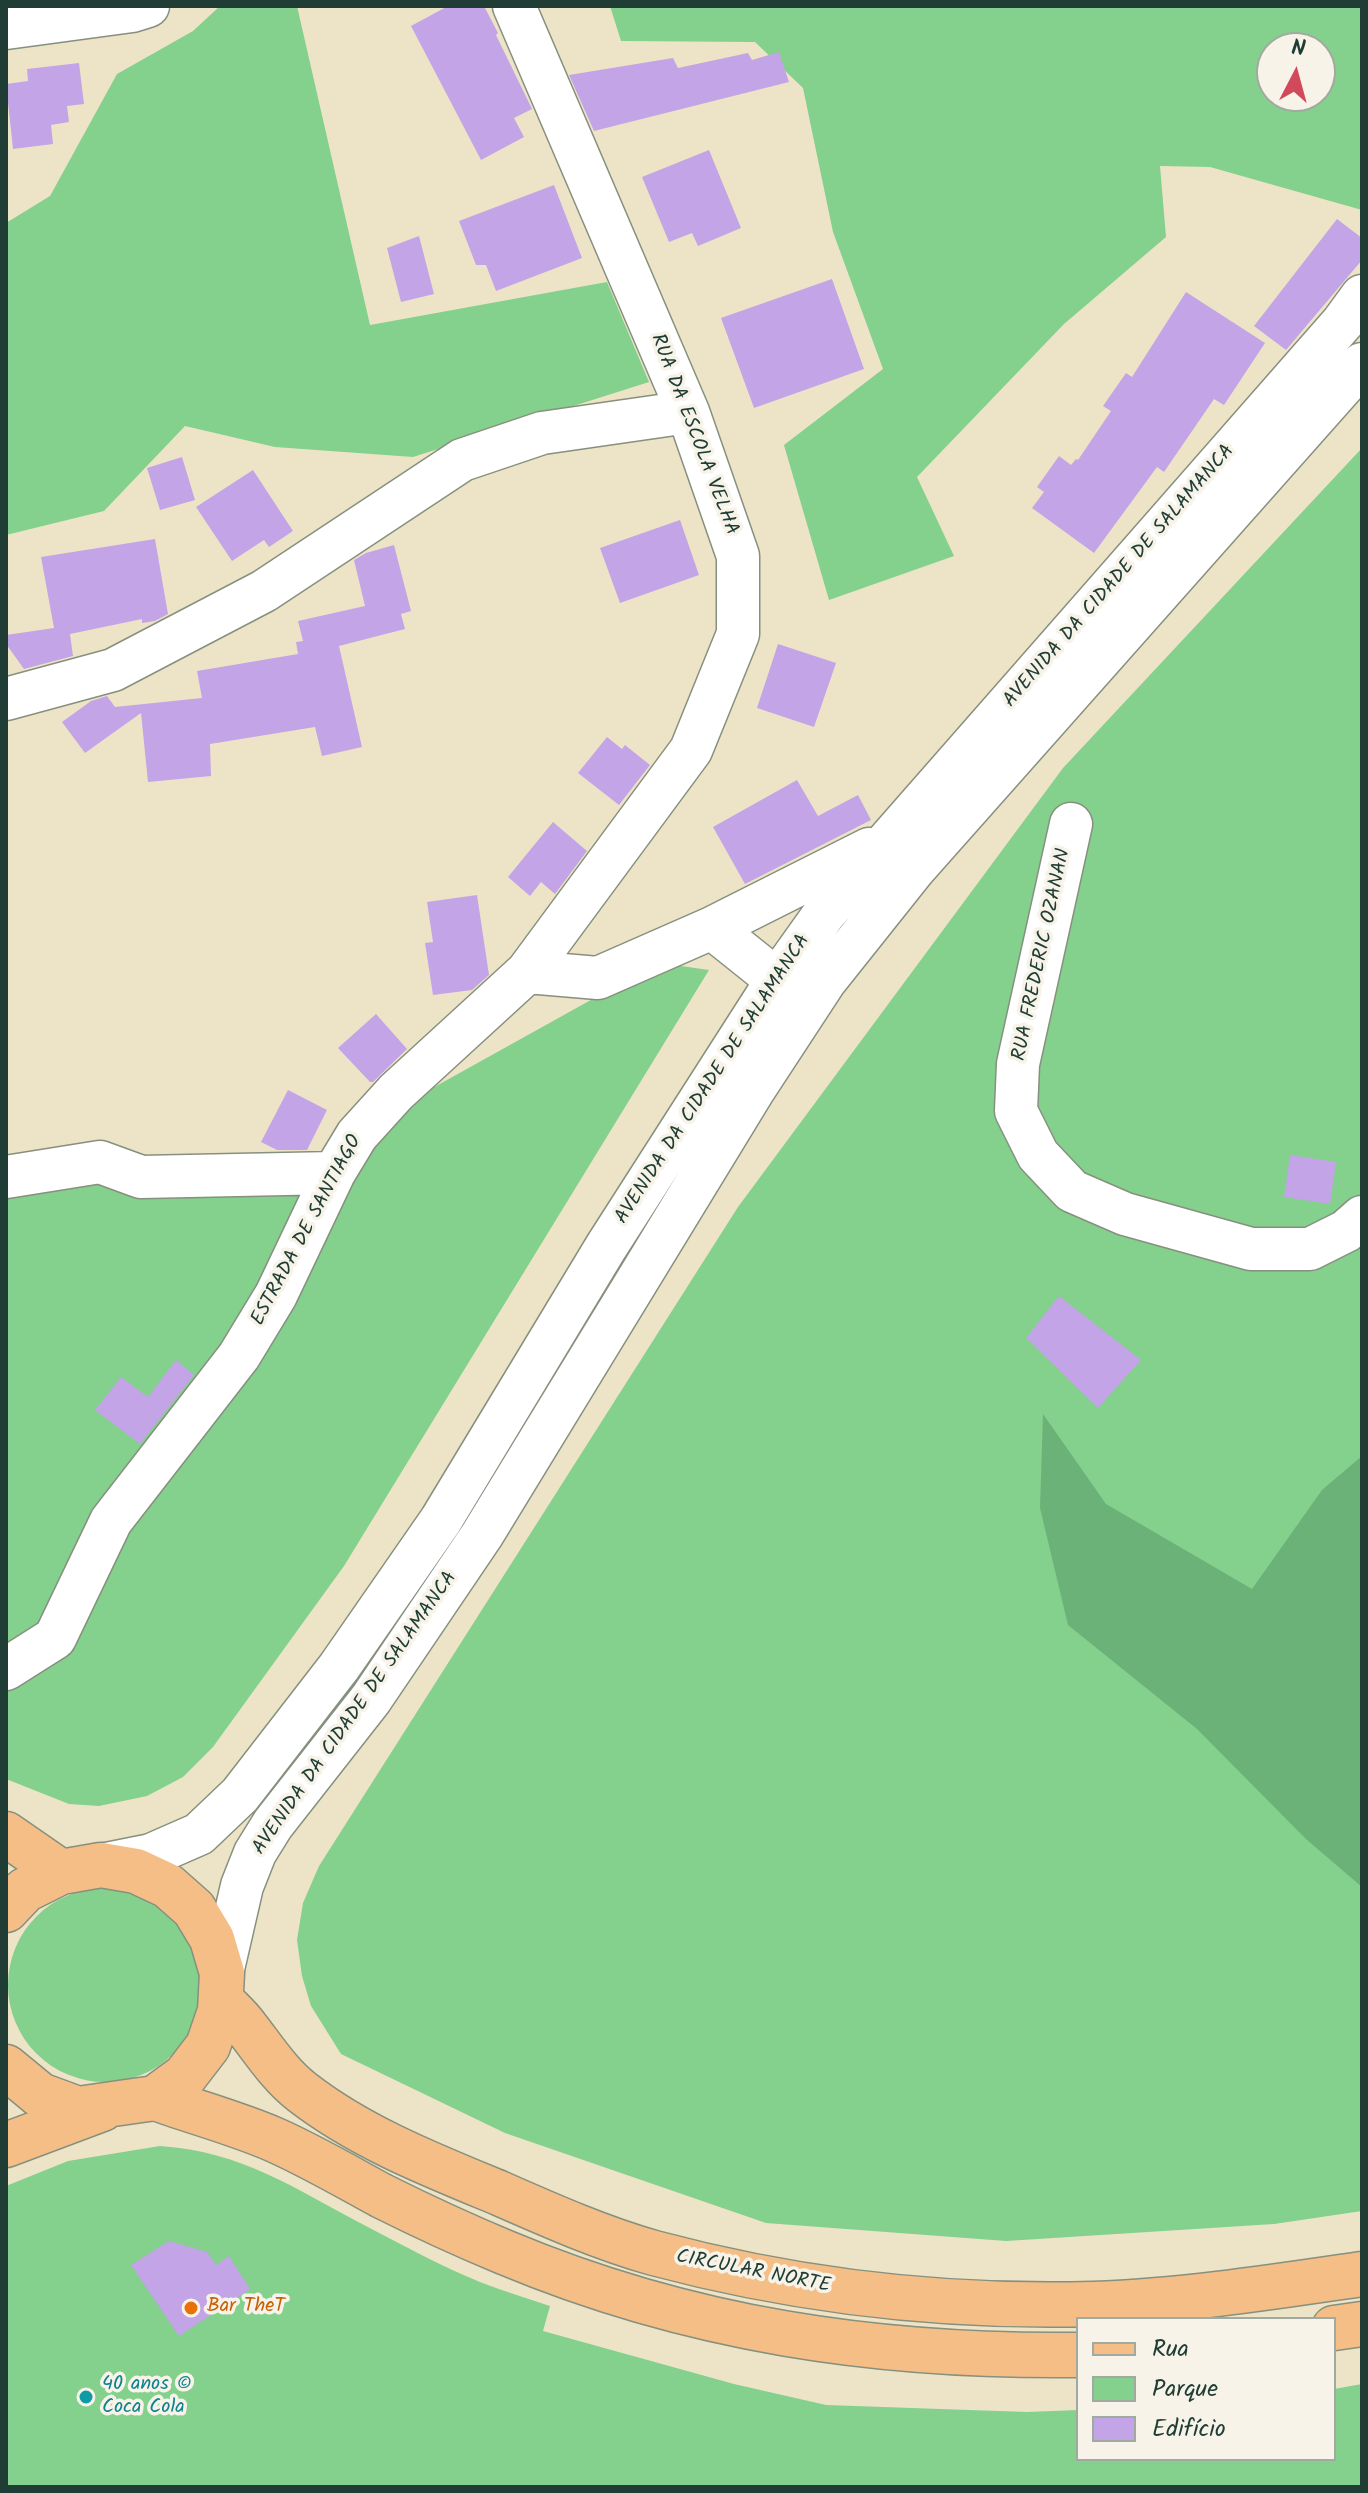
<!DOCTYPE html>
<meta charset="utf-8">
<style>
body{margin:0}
#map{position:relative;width:1368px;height:2493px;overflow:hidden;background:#ede4c7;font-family:Kalam,sans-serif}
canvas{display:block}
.frame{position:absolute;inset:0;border:8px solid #1f3d34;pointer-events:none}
.legend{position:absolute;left:1076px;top:2317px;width:260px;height:144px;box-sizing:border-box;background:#f7f3e8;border:2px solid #a1aaa0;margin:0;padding:10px 14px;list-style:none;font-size:24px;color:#1f3d34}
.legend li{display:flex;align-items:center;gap:16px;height:40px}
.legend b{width:40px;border:2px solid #a1aaa0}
.north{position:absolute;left:1256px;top:32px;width:80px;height:80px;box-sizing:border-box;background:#f7f3e8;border:2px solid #a1aaa0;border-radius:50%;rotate:6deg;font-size:22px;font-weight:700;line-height:32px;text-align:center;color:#1f3d34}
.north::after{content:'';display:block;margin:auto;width:28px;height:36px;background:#d1495b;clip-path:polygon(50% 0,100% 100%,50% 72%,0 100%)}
</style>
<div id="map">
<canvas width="1368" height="2493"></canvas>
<div class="frame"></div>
<ul class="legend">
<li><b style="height:10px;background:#f6be87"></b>Rua</li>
<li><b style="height:22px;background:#84d08d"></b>Parque</li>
<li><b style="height:22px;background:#c3a4e6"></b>Edifício</li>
</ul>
<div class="north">N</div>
</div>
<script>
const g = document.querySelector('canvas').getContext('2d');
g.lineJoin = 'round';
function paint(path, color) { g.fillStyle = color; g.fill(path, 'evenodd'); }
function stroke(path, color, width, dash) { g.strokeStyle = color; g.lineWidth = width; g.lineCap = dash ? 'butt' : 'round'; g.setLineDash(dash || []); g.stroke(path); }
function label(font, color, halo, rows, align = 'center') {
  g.font = font + ' Kalam,sans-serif'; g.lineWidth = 7; g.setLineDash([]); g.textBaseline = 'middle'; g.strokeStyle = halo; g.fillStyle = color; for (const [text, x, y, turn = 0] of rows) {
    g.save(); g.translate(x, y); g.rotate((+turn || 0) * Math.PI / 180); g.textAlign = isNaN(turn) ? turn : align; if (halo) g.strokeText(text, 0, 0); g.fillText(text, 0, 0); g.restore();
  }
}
paint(new Path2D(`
 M 220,6 L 297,6 L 370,325 L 607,282 L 649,382 L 413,457 L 275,447 L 185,426 L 104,511 L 6,535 L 6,223 L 50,196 L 117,74 L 193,31 Z
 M 610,6 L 1362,6 L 1362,210 L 1210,167 L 1160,166 L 1166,237 L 1064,324 L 917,477 L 954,556 L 829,600 L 784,445 L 883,369 L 833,232 L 803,88 L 755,42 L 621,41 ZM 1272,48 L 1320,48 L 1320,96 L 1272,96 Z
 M 1362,448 L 1362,2211 L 1274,2224 L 1006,2241 L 766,2223 L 505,2133 L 341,2054 L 311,2006 L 302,1976 L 297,1940 L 303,1903 L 319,1866 L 738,1207 L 1063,768 Z
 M 667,964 L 709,970 L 344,1566 L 213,1747 L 183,1777 L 147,1796 L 99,1806 L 69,1804 L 6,1779 L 6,1191 L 97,1174 L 340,1183 L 402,1105 L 616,986 Z
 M8 1985a97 97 0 1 1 194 0a97 97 0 1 1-194 0Z
 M 160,2146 C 244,2152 293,2188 364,2225 C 402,2245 441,2266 480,2282 C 503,2291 527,2298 550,2306 L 543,2331 L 734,2384 L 826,2405 L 1027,2412 L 1078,2410 L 1078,2459 L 1334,2459 L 1334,2389 L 1362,2384 L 1362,2487 L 6,2487 L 6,2186 L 68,2161 Z`), '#84d08d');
paint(new Path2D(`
 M 1043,1414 L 1106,1504 L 1252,1589 L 1322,1490 L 1362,1456 L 1362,1887 L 1306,1839 L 1197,1729 L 1068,1625 L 1040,1508 Z`), '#6bb278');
paint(new Path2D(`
 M 448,6 L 484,6 L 498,33 L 496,35 L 532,109 L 514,118 L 524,137 L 481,160 L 411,26 Z
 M 779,52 L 789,82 L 594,131 L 569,75 L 673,58 L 678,68 L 748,53 L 752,60 Z
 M 79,63 L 84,104 L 67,106 L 69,122 L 51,125 L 53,144 L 13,149 L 6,84 L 28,81 L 27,69 Z
 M 709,150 L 741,228 L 698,246 L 692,233 L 669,242 L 642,177 Z
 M 554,185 L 582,258 L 496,291 L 486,265 L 476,265 L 459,221 Z
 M 1337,219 L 1362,238 L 1362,260 L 1286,350 L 1254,326 Z
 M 419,236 L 434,294 L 401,302 L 387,248 Z
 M 832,279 L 864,369 L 754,408 L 721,318 Z
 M 1186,292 L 1265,343 L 1224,405 L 1214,399 L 1164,472 L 1157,467 L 1094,553 L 1032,508 L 1044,492 L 1037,487 L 1059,456 L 1071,465 L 1076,459 L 1078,460 L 1111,411 L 1103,406 L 1126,373 L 1132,377 Z
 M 182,457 L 195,500 L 160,510 L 147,468 Z
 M 253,470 L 293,531 L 269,547 L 264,540 L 232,561 L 196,507 Z
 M 680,520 L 699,575 L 620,603 L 600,548 Z
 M 155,539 L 168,614 L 155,621 L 142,623 L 142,619 L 70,634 L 73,656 L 24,669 L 6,644 L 6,635 L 54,628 L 41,557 Z
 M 394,545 L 411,611 L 401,614 L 405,629 L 339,646 L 362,747 L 322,756 L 315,727 L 210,744 L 211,776 L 148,782 L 141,713 L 85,753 L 62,722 L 91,701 L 107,696 L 115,707 L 202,698 L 197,671 L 298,654 L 296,642 L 303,641 L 298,621 L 365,606 L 354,560 L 366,553 Z
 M 778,644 L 836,663 L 814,727 L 757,708 Z
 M 607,737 L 622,749 L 625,745 L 650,765 L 619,805 L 578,773 Z
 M 797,780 L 818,816 L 858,795 L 871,820 L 745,884 L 713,827 Z
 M 553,822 L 587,851 L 555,894 L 541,882 L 530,896 L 508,877 Z
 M 477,895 L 489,975 L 472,990 L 433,995 L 425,943 L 433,942 L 427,902 Z
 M 376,1014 L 407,1049 L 373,1082 L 370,1082 L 338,1048 Z
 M 288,1090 L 327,1110 L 307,1150 L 277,1150 L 261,1142 Z
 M 1290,1155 L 1336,1162 L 1330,1204 L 1284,1197 Z
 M 1059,1296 L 1141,1360 L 1098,1408 L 1026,1338 Z
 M 176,1360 L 194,1375 L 140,1444 L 95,1410 L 121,1377 L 148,1397 Z
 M 169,2241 L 207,2252 L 216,2265 L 229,2256 L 250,2289 L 179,2336 L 131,2265 Z`), '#c3a4e6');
const minor = new Path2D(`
 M 6,28 L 132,11 L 148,6
 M 6,699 L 113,670 L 264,591 L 462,460 L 542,433 L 688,412
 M 1071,824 L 1018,1064 L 1016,1111 L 1038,1155 L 1072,1191 L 1125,1214 L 1251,1249 L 1310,1249 L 1346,1231 L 1362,1217
 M 712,928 L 777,980
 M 527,972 L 598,978 L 712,928 L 869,849
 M 6,1177 L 100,1162 L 141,1177 L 334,1173
 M 6,1669 L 55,1638 L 111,1521 L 239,1356 L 276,1295 L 334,1173 L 357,1135 L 396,1092 L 527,972 L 691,750 L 738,634 L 738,556 L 688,412 L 514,6
 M 101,1865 L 151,1855 L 199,1834 L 240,1795 L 339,1667 L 441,1520 L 606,1247 L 777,980 L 824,914 L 1343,322 L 1362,296
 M 222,1973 L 242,1886 L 255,1853 L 273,1824 L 371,1699 L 482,1535 L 753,1091 L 825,981 L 915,868 L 1362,364`);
const major = new Path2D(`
 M 6,1834 L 61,1872
 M 6,1910 L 25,1890 L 61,1872 L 101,1865 L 136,1871 L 168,1886 L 194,1909 L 212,1939 L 222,1973 L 220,2011 L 208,2046 L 185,2076 L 155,2098 L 78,2109 L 40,2095 L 6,2067
 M 221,2000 C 229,2009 239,2017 246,2027 C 264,2050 279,2074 302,2092 C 360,2137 431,2165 499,2193 C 549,2215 601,2238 654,2253 C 796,2291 945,2308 1093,2304 C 1183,2301 1273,2287 1362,2274
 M 155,2098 C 194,2112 236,2123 275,2140 C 311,2156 347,2177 382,2196 C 422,2216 463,2235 504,2252 C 690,2330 877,2357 1078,2355
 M 6,2145 L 102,2109
 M 1334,2328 L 1362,2324`);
stroke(minor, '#86907e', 45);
stroke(major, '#86907e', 47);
stroke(minor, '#fff', 42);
stroke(major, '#f6be87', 44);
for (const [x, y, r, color] of [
 [191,2308,8,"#e8710a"],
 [86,2397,8,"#0f9aa8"]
]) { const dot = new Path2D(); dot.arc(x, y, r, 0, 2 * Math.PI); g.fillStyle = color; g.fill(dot); stroke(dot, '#f7f3e8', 3); }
label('20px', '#1f3d34', '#f7f3e8', [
 ["RUA DA ESCOLA VELHA",693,435,69],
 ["AVENIDA DA CIDADE DE SALAMANCA",1120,577,-49],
 ["RUA FREDERIC OZANAN",1043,955,-78],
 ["AVENIDA DA CIDADE DE SALAMANCA",714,1080,-57],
 ["ESTRADA DE SANTIAGO",308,1231,-62],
 ["AVENIDA DA CIDADE DE SALAMANCA",356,1714,-55],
 ["CIRCULAR NORTE",753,2273,11]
]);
label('20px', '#c56008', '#f7f3e8', [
 ["Bar TheT",207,2308]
], 'left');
label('20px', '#0d838f', '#f7f3e8', [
 ["40 anos ©",102,2386],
 ["Coca Cola",102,2409]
], 'left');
</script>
